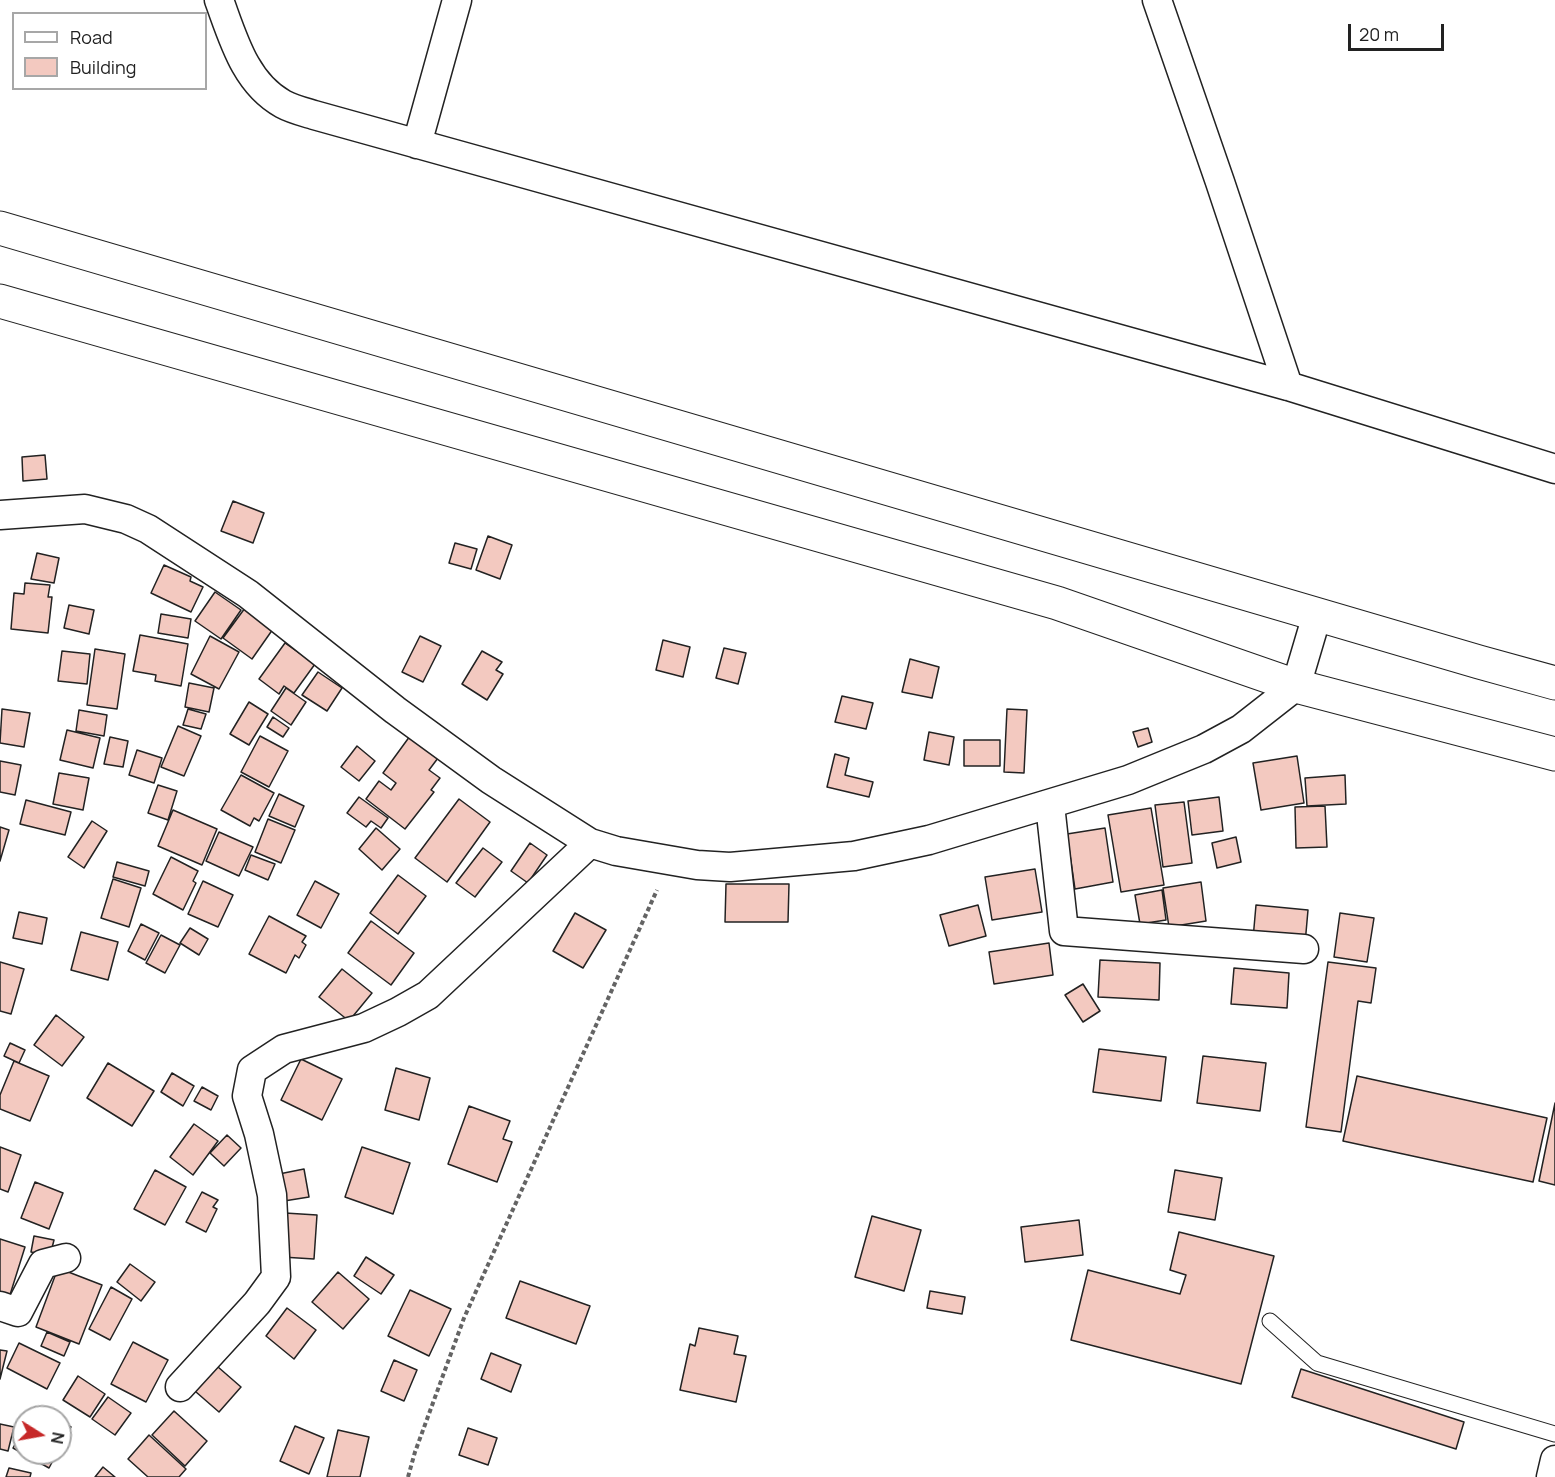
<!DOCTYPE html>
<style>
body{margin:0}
#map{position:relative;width:1555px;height:1477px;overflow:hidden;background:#fff;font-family:Manrope,sans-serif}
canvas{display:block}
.legend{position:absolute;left:12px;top:12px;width:195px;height:78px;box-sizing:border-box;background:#fff;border:2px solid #a7a7a7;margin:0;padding:8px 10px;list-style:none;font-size:18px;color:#222}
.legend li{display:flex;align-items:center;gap:12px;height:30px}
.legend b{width:30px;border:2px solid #a7a7a7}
.north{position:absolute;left:12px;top:1405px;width:60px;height:60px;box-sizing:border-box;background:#fff;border:2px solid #a7a7a7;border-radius:50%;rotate:101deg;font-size:16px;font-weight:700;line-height:24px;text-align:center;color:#222}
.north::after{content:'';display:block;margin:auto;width:21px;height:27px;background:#c62828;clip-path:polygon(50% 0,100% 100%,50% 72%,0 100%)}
.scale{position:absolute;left:1348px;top:24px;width:96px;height:27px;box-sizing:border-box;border:3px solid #222;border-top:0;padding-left:8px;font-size:18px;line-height:21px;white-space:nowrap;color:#222;-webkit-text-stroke:4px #fff;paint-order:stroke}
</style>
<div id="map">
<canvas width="1555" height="1477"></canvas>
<ul class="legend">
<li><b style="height:8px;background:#fff"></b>Road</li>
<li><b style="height:16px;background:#f3c9c0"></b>Building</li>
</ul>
<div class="north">N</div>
<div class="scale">20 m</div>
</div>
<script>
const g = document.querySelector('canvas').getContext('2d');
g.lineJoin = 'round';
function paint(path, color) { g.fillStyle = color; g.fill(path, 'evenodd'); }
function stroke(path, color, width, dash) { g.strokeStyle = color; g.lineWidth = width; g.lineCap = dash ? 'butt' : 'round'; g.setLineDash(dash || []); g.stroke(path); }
const building = new Path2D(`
 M 45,455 L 47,479 L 23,481 L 22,457 Z
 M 233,501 L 264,513 L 253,543 L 221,531 Z
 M 488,536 L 512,545 L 500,579 L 476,570 Z
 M 455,543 L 477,549 L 471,569 L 449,563 Z
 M 37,553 L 59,558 L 54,583 L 31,579 Z
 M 164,565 L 191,577 L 190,581 L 203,587 L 191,612 L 151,593 Z
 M 25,583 L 50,585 L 48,597 L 52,597 L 48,633 L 11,629 L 14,593 L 24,594 Z
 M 215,592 L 241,610 L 221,639 L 195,621 Z
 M 69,605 L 94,610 L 89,634 L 64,628 Z
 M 245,608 L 273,629 L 252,659 L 223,638 Z
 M 161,614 L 191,619 L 188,638 L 158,633 Z
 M 140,635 L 188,644 L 181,686 L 155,681 L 156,675 L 133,671 Z
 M 210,636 L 239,652 L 219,689 L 191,674 Z
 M 420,636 L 441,646 L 423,682 L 402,672 Z
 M 663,640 L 690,647 L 683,677 L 656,670 Z
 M 285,643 L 315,664 L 294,693 L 284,686 L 279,694 L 259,679 Z
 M 724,648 L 746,653 L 738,684 L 716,678 Z
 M 95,649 L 125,654 L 117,709 L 87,705 Z
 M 62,651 L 90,654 L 87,684 L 58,681 Z
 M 482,651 L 502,662 L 496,670 L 503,674 L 487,700 L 462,684 Z
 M 910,659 L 939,667 L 932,698 L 902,692 Z
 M 318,672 L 342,688 L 327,711 L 302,695 Z
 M 189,683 L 214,688 L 209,712 L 185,707 Z
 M 286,688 L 306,702 L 291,725 L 271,711 Z
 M 842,696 L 873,703 L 866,729 L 835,722 Z
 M 249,702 L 268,714 L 249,745 L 230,734 Z
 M 2,709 L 30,713 L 24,747 L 0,743 Z
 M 188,709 L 206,714 L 201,729 L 183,725 Z
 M 1007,709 L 1027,710 L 1024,773 L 1004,772 Z
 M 79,710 L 107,715 L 104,736 L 76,731 Z
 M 273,717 L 289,728 L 283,737 L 267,727 Z
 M 178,726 L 201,736 L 184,776 L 161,767 Z
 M 1148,728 L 1152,742 L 1138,747 L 1133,732 Z
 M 67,730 L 100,738 L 93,768 L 60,760 Z
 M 929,732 L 954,737 L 949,765 L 924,760 Z
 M 260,736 L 288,751 L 269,787 L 241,772 Z
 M 410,736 L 438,758 L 429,770 L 440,778 L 431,790 L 434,792 L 405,829 L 366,799 L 379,781 L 391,790 L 396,783 L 383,773 Z
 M 110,737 L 128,741 L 123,767 L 104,764 Z
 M 964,740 L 1000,740 L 1000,766 L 964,766 Z
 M 357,746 L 375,761 L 359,781 L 341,767 Z
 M 137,750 L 162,758 L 154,783 L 129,775 Z
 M 835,754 L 849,758 L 845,775 L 873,782 L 869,797 L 827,787 Z
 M 1297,756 L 1304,803 L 1261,810 L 1253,763 Z
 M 0,761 L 21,765 L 15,795 L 0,792 Z
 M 59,773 L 89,778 L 83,810 L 53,804 Z
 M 241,775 L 274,793 L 259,821 L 254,818 L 250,826 L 221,810 Z
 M 1345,775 L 1346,804 L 1307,806 L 1305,778 Z
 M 158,785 L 177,791 L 168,820 L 148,813 Z
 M 279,794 L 304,806 L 295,827 L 269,816 Z
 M 359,797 L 388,818 L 381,828 L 371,821 L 366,827 L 347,813 Z
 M 1219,797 L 1223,831 L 1192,835 L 1188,801 Z
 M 459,799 L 490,822 L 447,882 L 415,858 Z
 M 26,800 L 71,812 L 65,835 L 20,824 Z
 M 1184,802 L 1192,863 L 1163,867 L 1155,805 Z
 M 1325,806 L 1327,847 L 1296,848 L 1295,807 Z
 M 1151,808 L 1164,885 L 1121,892 L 1108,815 Z
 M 173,810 L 217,829 L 202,865 L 158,846 Z
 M 268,819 L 295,830 L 281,863 L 255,852 Z
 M 92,821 L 107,831 L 84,868 L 68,857 Z
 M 0,827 L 9,830 L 0,861 Z
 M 376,828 L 400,849 L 382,870 L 359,849 Z
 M 1105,828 L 1113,882 L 1075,889 L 1067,834 Z
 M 219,832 L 253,847 L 239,876 L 206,861 Z
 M 1236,837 L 1241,862 L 1217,868 L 1212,843 Z
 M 530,843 L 547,855 L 528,883 L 511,871 Z
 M 483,848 L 502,862 L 475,897 L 456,883 Z
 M 251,855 L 275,864 L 268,880 L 245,870 Z
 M 171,857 L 198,871 L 193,881 L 196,883 L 183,910 L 153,894 Z
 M 117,862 L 149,871 L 145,886 L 113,877 Z
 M 1035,869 L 1042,912 L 992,920 L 985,877 Z
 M 398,875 L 426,896 L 398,934 L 370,913 Z
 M 113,879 L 141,888 L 129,927 L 101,918 Z
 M 203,881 L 233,895 L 218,927 L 188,914 Z
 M 315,881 L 339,894 L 321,928 L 297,915 Z
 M 1201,882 L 1206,921 L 1169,927 L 1163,888 Z
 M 726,884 L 789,884 L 788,922 L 725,922 Z
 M 1162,890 L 1166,920 L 1140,924 L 1135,895 Z
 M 978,905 L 986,936 L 949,946 L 940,915 Z
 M 1256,905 L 1308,910 L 1305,944 L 1253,939 Z
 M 19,912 L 47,918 L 42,944 L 13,938 Z
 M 575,913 L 606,930 L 583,968 L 553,951 Z
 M 1340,913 L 1374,918 L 1367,962 L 1334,957 Z
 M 269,916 L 306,936 L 302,942 L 306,945 L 299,958 L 295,955 L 286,973 L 249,954 Z
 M 371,921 L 414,953 L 391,985 L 348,953 Z
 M 141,924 L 159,933 L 145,960 L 128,951 Z
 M 190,928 L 208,939 L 199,955 L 180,943 Z
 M 81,932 L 118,942 L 108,980 L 71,970 Z
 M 161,935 L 180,945 L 165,973 L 146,963 Z
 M 1049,943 L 1053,975 L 994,984 L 989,952 Z
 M 1100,960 L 1160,963 L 1159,1000 L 1098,997 Z
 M 0,962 L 24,969 L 11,1014 L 0,1011 Z
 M 1328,962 L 1376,968 L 1371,1003 L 1358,1001 L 1341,1132 L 1306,1127 Z
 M 1234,968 L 1289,973 L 1287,1008 L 1231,1004 Z
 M 342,969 L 372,993 L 349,1021 L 319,997 Z
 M 1083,984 L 1100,1011 L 1083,1022 L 1065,995 Z
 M 56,1015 L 84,1037 L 62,1066 L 34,1045 Z
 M 10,1043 L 25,1050 L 19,1063 L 4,1056 Z
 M 1099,1049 L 1166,1057 L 1161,1101 L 1093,1092 Z
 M 1203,1056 L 1266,1063 L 1260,1111 L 1197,1103 Z
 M 301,1059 L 342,1079 L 322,1120 L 281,1100 Z
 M 14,1061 L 49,1076 L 30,1121 L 0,1109 L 0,1095 Z
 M 108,1063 L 154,1091 L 132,1126 L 87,1098 Z
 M 396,1068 L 430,1078 L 419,1120 L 385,1110 Z
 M 172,1073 L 194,1086 L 183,1106 L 161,1092 Z
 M 1357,1076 L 1547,1118 L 1533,1182 L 1343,1141 Z
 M 202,1087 L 218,1096 L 211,1110 L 194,1101 Z
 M 1555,1103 L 1555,1185 L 1539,1181 Z
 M 469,1106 L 510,1121 L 503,1139 L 512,1142 L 497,1182 L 448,1164 Z
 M 194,1124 L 218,1141 L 193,1175 L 170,1157 Z
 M 227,1135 L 241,1148 L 224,1166 L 210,1153 Z
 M 0,1147 L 21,1155 L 8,1192 L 0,1189 Z
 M 362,1147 L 410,1163 L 393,1214 L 345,1197 Z
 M 304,1169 L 309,1197 L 284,1201 L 279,1174 Z
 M 155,1170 L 186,1187 L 165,1225 L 134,1209 Z
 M 1175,1170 L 1222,1178 L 1215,1220 L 1168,1212 Z
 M 35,1182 L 63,1193 L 49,1229 L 21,1218 Z
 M 202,1192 L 218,1200 L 213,1207 L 217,1209 L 206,1232 L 186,1222 Z
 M 285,1213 L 317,1215 L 314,1259 L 282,1257 Z
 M 872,1216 L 921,1230 L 904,1291 L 855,1277 Z
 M 1079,1220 L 1083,1255 L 1025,1262 L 1021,1227 Z
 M 1179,1232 L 1274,1256 L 1241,1384 L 1071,1340 L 1088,1270 L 1180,1294 L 1186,1275 L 1170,1270 Z
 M 34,1236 L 54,1240 L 50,1256 L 31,1252 Z
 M 0,1239 L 25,1247 L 9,1298 L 0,1295 Z
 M 366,1257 L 394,1275 L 381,1294 L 354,1276 Z
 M 130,1264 L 155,1282 L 141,1301 L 117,1282 Z
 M 58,1268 L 102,1285 L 79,1344 L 36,1327 Z
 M 338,1272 L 369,1299 L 343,1329 L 312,1302 Z
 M 520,1281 L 590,1306 L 576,1344 L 506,1318 Z
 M 111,1287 L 132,1299 L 110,1340 L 89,1329 Z
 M 410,1290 L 451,1309 L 429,1356 L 388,1336 Z
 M 930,1291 L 965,1297 L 962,1314 L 927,1308 Z
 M 287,1308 L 316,1330 L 294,1359 L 266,1336 Z
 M 699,1328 L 738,1336 L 734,1354 L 746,1356 L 736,1402 L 680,1390 L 690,1344 L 695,1346 Z
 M 47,1332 L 70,1342 L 64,1356 L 41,1346 Z
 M 133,1342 L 168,1360 L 146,1402 L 111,1384 Z
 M 19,1343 L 60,1363 L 47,1389 L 7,1368 Z
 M 0,1350 L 7,1351 L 0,1379 Z
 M 491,1353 L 521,1365 L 511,1392 L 481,1379 Z
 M 210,1360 L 241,1387 L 219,1412 L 188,1385 Z
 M 394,1360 L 417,1370 L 404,1401 L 381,1391 Z
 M 1301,1369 L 1464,1422 L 1456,1449 L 1292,1397 Z
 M 78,1376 L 105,1394 L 90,1417 L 63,1400 Z
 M 108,1397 L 131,1413 L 115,1435 L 92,1419 Z
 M 35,1407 L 53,1417 L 30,1417 Z
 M 174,1411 L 207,1441 L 185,1466 L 152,1435 Z
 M 60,1421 L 71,1427 L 60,1447 Z
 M 0,1424 L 14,1427 L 8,1451 L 0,1449 Z
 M 295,1426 L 324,1438 L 309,1474 L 280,1461 Z
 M 24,1428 L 24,1453 L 57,1453 L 49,1468 L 13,1448 Z
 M 468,1428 L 497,1438 L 488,1465 L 459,1455 Z
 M 338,1430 L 369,1437 L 360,1477 L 327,1477 Z
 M 149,1435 L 186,1469 L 179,1477 L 148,1477 L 128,1459 Z
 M 103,1467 L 115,1477 L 95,1477 Z
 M 9,1468 L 31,1473 L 30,1477 L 6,1477 Z`);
paint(building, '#f3c9c0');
stroke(building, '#222', 1.5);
const lane = new Path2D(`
 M 1270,1321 L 1317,1363 L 1555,1434`);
const street = new Path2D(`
 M 219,0 C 233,38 245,83 283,104 C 292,109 304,112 314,115 L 1288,386 L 1555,469
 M 1157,0 L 1220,182 L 1288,386
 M 417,144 L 457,0
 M 0,515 L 85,509 L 126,519 L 148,529 L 248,594 L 395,710 L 491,780 L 590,843 L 616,851 L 697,865 L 730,867 L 854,856 L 929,840 L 1128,780 L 1204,749 L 1241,729 L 1296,686 L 1317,615
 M 1050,805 L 1064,931 L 1304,949
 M 0,1306 L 18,1312 L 43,1264 L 66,1258
 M 180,1387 L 257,1303 L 276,1277 L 272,1195 L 259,1134 L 247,1096 L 252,1070 L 284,1049 L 364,1028 L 398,1012 L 428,995 L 590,843
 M 1551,1477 L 1555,1460`);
const secondary = new Path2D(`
 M 0,228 L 1479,662 L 1555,683
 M 0,301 L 1057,603 L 1296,686 L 1555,754`);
stroke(lane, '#222', 17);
stroke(street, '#222', 31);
stroke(secondary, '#222', 35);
stroke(new Path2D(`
 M 408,1477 L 415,1452 L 464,1318 L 657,890`), '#646464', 4, [4.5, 3]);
stroke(lane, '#fff', 15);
stroke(street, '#fff', 28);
stroke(secondary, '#fff', 33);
</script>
